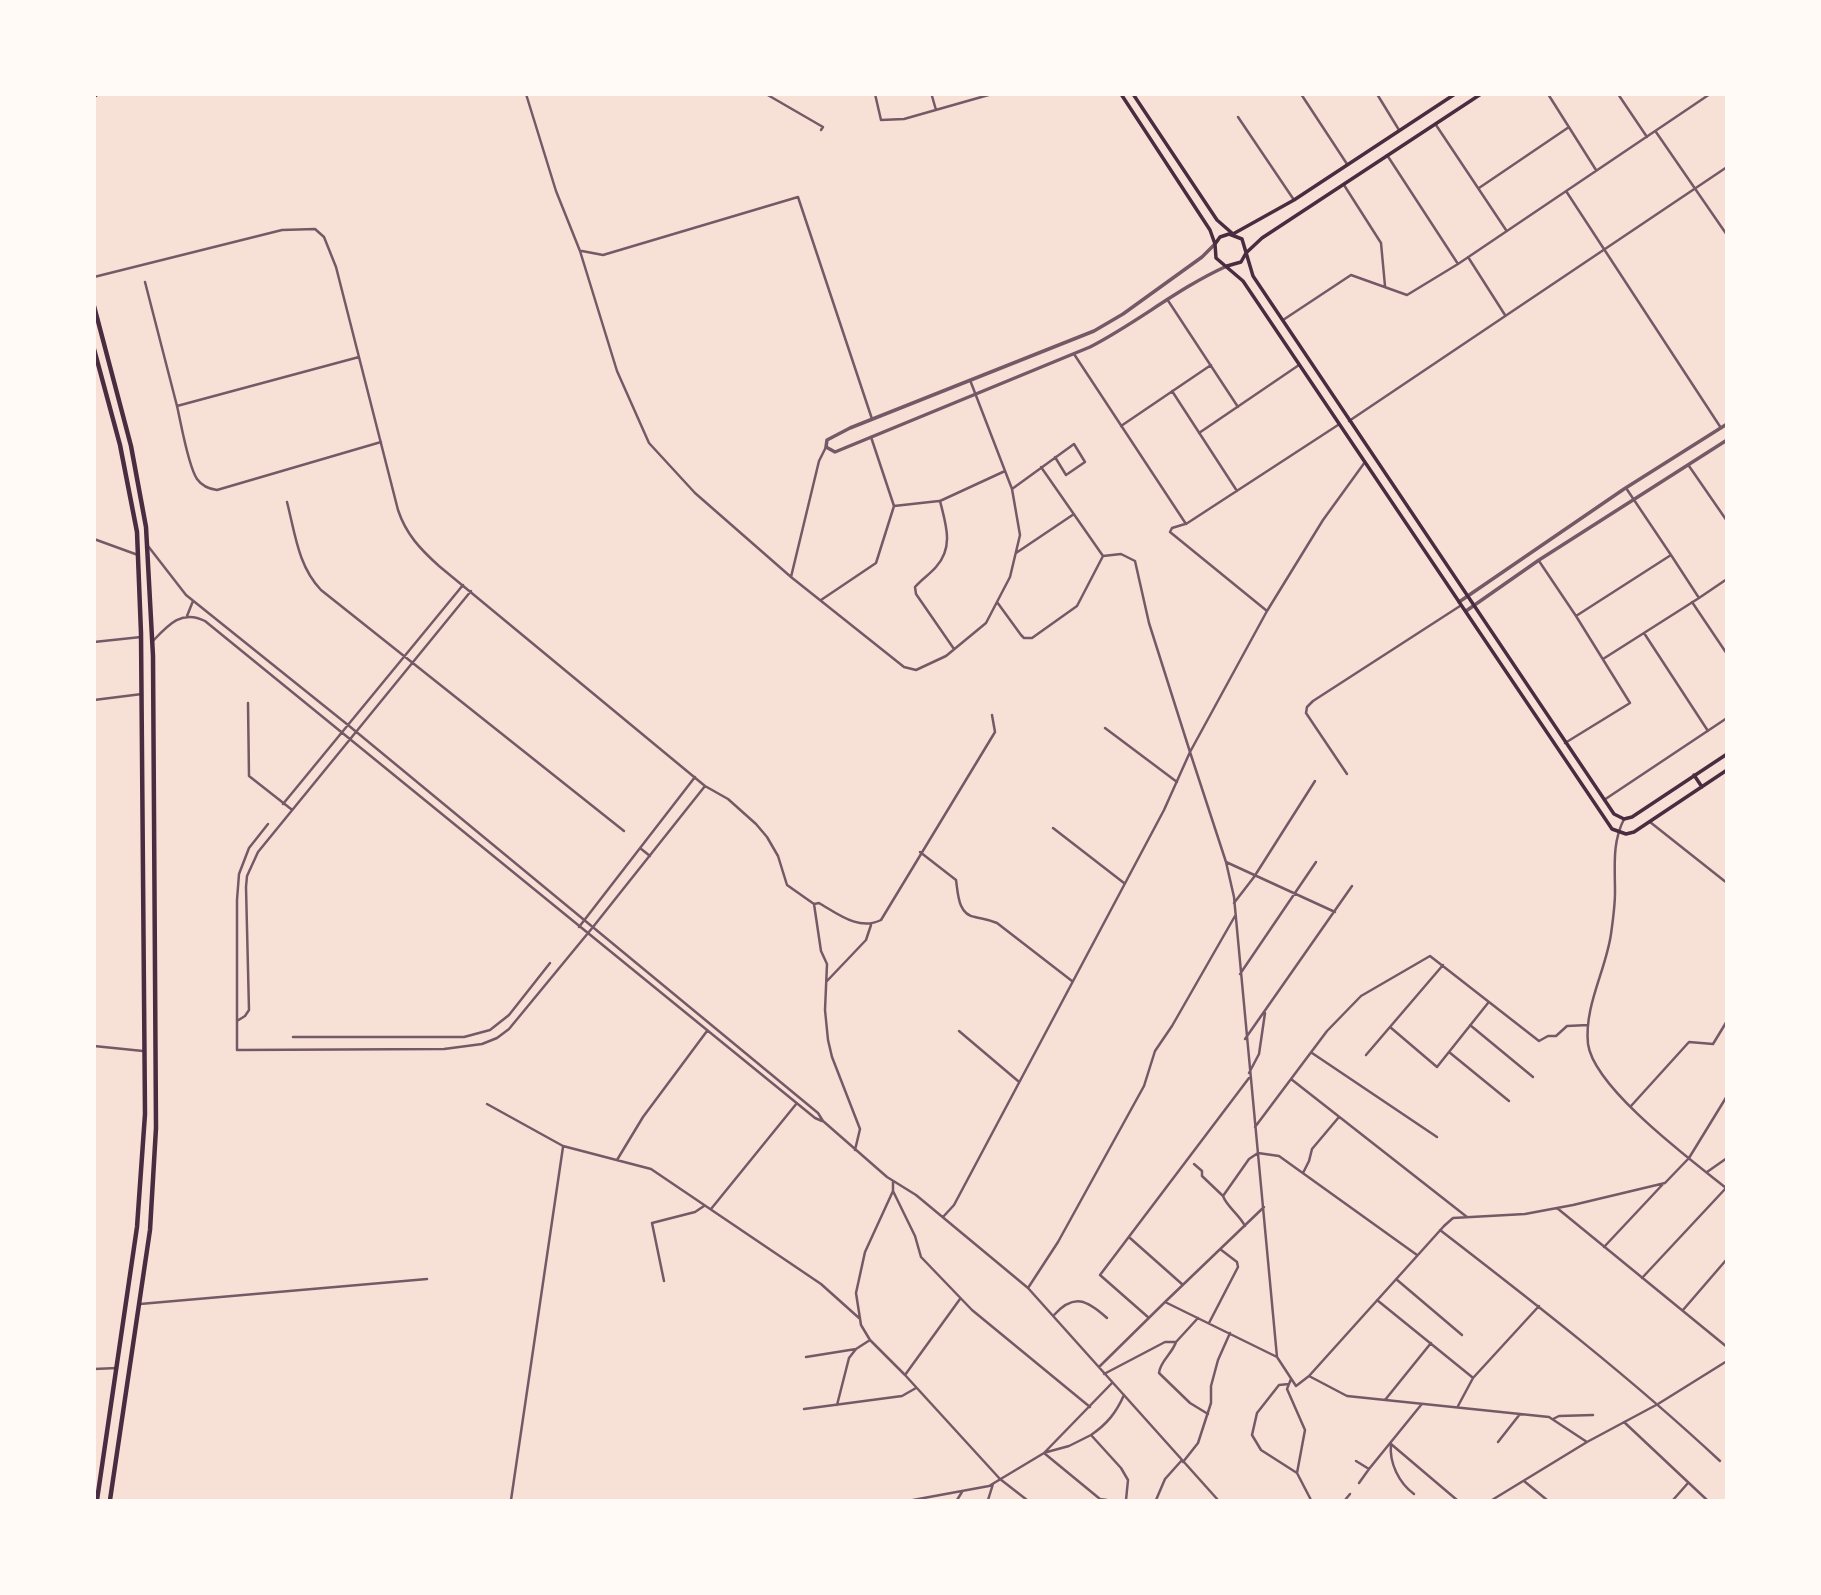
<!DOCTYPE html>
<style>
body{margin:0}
#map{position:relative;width:1821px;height:1595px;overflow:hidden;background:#f7e1d7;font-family:Karla,sans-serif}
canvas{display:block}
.frame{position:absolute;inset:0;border:96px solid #fffaf5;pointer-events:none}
</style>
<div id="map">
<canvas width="1821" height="1595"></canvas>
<div class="frame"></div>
</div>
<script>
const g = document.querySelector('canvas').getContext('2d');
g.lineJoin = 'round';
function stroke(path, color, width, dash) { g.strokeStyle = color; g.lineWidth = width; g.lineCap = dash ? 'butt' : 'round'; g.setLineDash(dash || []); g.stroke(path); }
stroke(new Path2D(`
 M 526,94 L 556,191 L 580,251 L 617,371 L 649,443 L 695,493 L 791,577 L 819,461 L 826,447
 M 766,94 L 823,127 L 821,130
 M 875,94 L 881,120 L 904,119 L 992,94
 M 1301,94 L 1347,164
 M 1377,94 L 1399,130
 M 1548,94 L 1596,170
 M 1618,94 L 1647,137
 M 932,96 L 936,110
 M 1238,117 L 1294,200
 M 1436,125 L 1506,230
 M 1656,132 L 1727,235
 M 1387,155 L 1458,264
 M 1344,185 L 1381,243 L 1385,286
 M 1479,188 L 1569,127
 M 1566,191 L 1721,428
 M 582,251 L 603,255 L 798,197 L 872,419
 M 1468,257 L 1505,315
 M 94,277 L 282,230 L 315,229 L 324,237 L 336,267 L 398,510 C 406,534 420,549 439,566 L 705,786 L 728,799 L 756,824 L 767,837 L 778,856 L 787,885 L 814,904 L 821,951 L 827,964 L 825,1010 L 828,1040 L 832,1057 L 860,1129 L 855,1150
 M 145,282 L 177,406
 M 1167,299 L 1238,407
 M 1283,320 L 1351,275 L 1407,295 L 1458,264 L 1710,94
 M 1074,354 L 1186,524 L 1338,425
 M 359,357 L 177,406 C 181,423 188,466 197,479 C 202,486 209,489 217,490 L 381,442
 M 1172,391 L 1237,491
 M 1349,421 L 1727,167
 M 1121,426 L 1211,365
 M 1199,433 L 1299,365
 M 871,437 L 894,506
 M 1689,466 L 1727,521
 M 1041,467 L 1103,556
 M 1626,488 L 1671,555
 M 1012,489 L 1074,444 L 1085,462 L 1066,475 L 1055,457
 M 287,502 C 295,533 298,566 321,590 L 624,831
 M 1185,524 L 1172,528 L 1170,532 L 1267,611
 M 94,539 L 138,555
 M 148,546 L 186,595 L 348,725 L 818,1113 L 823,1121 L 887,1177 L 916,1195 L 1028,1288 L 1218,1500
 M 1016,553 L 1074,514
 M 1539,561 L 1576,616 L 1671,555 L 1699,598 L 1727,579
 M 791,577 L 904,667 L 916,670 L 946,656 L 986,623 L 1010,577 L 1020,535 L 1012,489 L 970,380
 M 821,600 L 876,563 L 894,506 L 939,501
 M 1692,602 L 1727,654
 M 187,616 L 193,601
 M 1644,633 L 1708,731
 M 94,642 L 141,637
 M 152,642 C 168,625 182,609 205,621 L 815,1118 L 822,1121
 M 954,649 L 916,594 L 915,587 C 922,579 930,574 936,567 C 954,547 946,525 940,501 L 1005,471
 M 1603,659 L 1699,598
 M 94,700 L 142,694
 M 248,703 L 249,776 L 291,809
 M 1105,728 L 1177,782
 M 1565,743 L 1630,703 L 1576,616
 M 1347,774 L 1306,713 L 1307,707 L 1313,701 L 1460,606
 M 1604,800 L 1727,718
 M 283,804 L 463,585
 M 1624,819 C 1612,843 1615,866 1615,892 C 1615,906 1613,920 1611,934 C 1606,970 1584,1006 1588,1044 C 1594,1088 1691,1160 1726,1188 L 1642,1278
 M 1650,822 L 1727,883
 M 268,824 L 249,848 L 239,874 L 237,900 L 237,1050 L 444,1049 L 482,1044 L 497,1038 L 509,1029 L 593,927 L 705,786
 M 1053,828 L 1124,883
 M 640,848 L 650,856
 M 920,852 L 956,880 C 958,893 958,915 975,917 C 983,919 988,919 997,923 L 1072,981
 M 1226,862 L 1335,912
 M 1234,903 L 1254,877 L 1315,781
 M 814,904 L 819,903 C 838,914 859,931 881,920 L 995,732 L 992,715
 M 579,927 L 695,777
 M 1240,974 L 1316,862
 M 827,981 L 866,940 L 871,925
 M 237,1021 L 245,1016 L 249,1010 L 246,887 L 247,876 L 258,852 L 471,591
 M 1470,1025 L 1533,1077
 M 1390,1027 L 1437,1067 L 1488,1003
 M 959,1031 L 1018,1081
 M 293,1037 L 464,1037 L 490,1030 L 509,1015 L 550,963
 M 1245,1039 L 1352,886
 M 94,1046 L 143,1051
 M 1449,1052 L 1509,1101
 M 1312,1053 L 1437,1137
 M 1366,1055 L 1443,965
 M 1249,1073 L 1259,1054 L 1265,1013
 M 1291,1079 L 1467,1217
 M 487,1104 L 563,1146 L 651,1169 L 821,1284 L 859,1318
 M 1631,1106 L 1689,1042 L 1713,1044 L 1727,1021
 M 1255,1127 L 1327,1031 L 1361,996 L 1430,956 L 1539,1041 L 1548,1036 L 1556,1036 L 1567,1026 L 1588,1025
 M 617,1160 L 643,1117 L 707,1031
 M 1194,1164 L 1202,1171 L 1202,1176 L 1223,1196
 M 1707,1172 L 1727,1158
 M 1303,1173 L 1309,1161 L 1312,1149 L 1339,1117
 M 893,1181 L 893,1191 L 915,1236 L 921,1257 L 972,1310 L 1090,1407
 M 893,1191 L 865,1252 L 856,1293 L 861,1325 L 870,1340 L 905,1375 L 1000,1479 L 1027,1500
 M 1557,1208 L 1727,1347
 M 711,1209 L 797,1103
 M 943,1217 L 954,1205 L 1164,810 L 1190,752 L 1149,623 L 1135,561 L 1121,554 L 1103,556 L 1077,606 L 1032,638 L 1024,638 L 1021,635 L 997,602
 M 1245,1226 C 1239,1214 1227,1207 1223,1196 L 1249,1159 L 1258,1153 L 1279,1156 L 1417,1255
 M 1440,1230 C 1536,1304 1631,1378 1720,1461
 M 1130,1238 L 1183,1285
 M 1604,1247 L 1664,1183
 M 1396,1279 L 1462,1335
 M 664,1281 L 652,1223 L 695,1212 L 704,1206
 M 1028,1288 L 1058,1242 L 1144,1086 L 1155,1051 L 1172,1026 L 1235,916
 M 1377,1300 L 1472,1377
 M 1165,1302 L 1264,1207
 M 140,1304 L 427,1279
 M 1683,1310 L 1727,1259
 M 1054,1315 C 1074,1293 1087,1300 1107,1318
 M 1149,1318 L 1100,1275 L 1249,1078
 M 1209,1323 L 1238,1267 L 1237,1262 L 1220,1249
 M 1176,1342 C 1172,1354 1160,1361 1159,1373 L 1190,1403 L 1208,1414
 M 806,1357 L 856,1349 L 870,1340
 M 1277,1357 L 1234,897 L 1226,862 L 1190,752 L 1267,611 L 1323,520 L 1365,462
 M 1099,1367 L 1165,1302 L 1277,1357 L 1296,1386 L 1309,1376 L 1444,1226 L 1453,1218 L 1525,1214 L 1573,1205 L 1665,1183 L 1689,1158 L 1727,1096
 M 94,1369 L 117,1368
 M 1104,1374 L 1165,1342 L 1176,1342 L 1198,1318
 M 905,1375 L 960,1299
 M 1309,1376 L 1347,1396 L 1549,1417 L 1587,1442 L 1658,1404 L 1727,1361
 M 1291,1379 L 1287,1389 L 1305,1430 L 1297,1473 L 1311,1500
 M 1289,1384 L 1279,1385 L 1257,1413 L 1252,1435 L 1261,1450 L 1297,1473
 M 1385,1400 L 1431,1343
 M 837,1405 L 849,1358 L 856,1349
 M 1458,1406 L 1473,1378 L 1539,1306
 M 804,1409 L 902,1396 L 916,1388
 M 1553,1419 L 1559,1416 L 1593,1415
 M 1624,1422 L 1707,1500
 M 1091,1435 C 1107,1424 1116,1413 1124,1395
 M 1498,1442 L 1520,1414
 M 1391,1444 L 1457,1500
 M 1391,1444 C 1389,1463 1399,1483 1414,1494
 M 1047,1452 L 1069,1446 L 1091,1435 L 1121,1468 L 1128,1480 L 1126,1500
 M 1044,1453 L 1100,1499 L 1107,1500
 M 1356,1461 L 1369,1469 L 1421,1405
 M 1183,1462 L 1198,1443 L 1211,1403 L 1211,1386 L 1218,1360 L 1230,1333
 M 1524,1481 L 1547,1500
 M 1359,1483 L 1369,1469
 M 511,1500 L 563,1147
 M 913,1500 L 989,1486 L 1044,1453 L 1112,1383
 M 957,1500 L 962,1492
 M 988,1500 L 993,1484
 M 1156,1500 L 1165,1479 L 1182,1460
 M 1345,1500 L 1350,1494
 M 1492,1500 L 1587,1442
 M 1673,1500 L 1688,1483`), '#755966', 2.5);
stroke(new Path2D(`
 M 1215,244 L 1202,257 L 1123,314 L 1094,331 L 850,428 L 827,440 L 826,447 L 835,452 L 1090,347 C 1137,323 1178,288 1227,266
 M 1459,602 L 1624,489 L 1727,424
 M 1466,611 L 1539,560 L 1727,440`), '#755966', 3.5);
stroke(new Path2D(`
 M 1121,94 L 1210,230 L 1215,244 L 1216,258 L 1243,281 L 1612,829 L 1626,834 L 1634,832 L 1727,770
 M 1133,94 L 1217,220 L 1233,234 L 1294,200 L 1455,94
 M 1215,244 L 1220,237 L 1229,234 L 1242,239 L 1253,276 L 1614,814 L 1624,819 L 1632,817 L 1727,754
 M 1227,266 L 1241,262 L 1246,253 L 1262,238 L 1481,94
 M 1694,775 L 1702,787`), '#4a2c40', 3.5);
stroke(new Path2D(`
 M 94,96 L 97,94
 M 94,306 L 131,446 L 146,527 L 153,656 L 156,1128 L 150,1230 L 110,1500
 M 94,349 L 120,445 L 137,532 L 141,633 L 145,1114 L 137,1227 L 97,1500`), '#4a2c40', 4.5);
</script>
